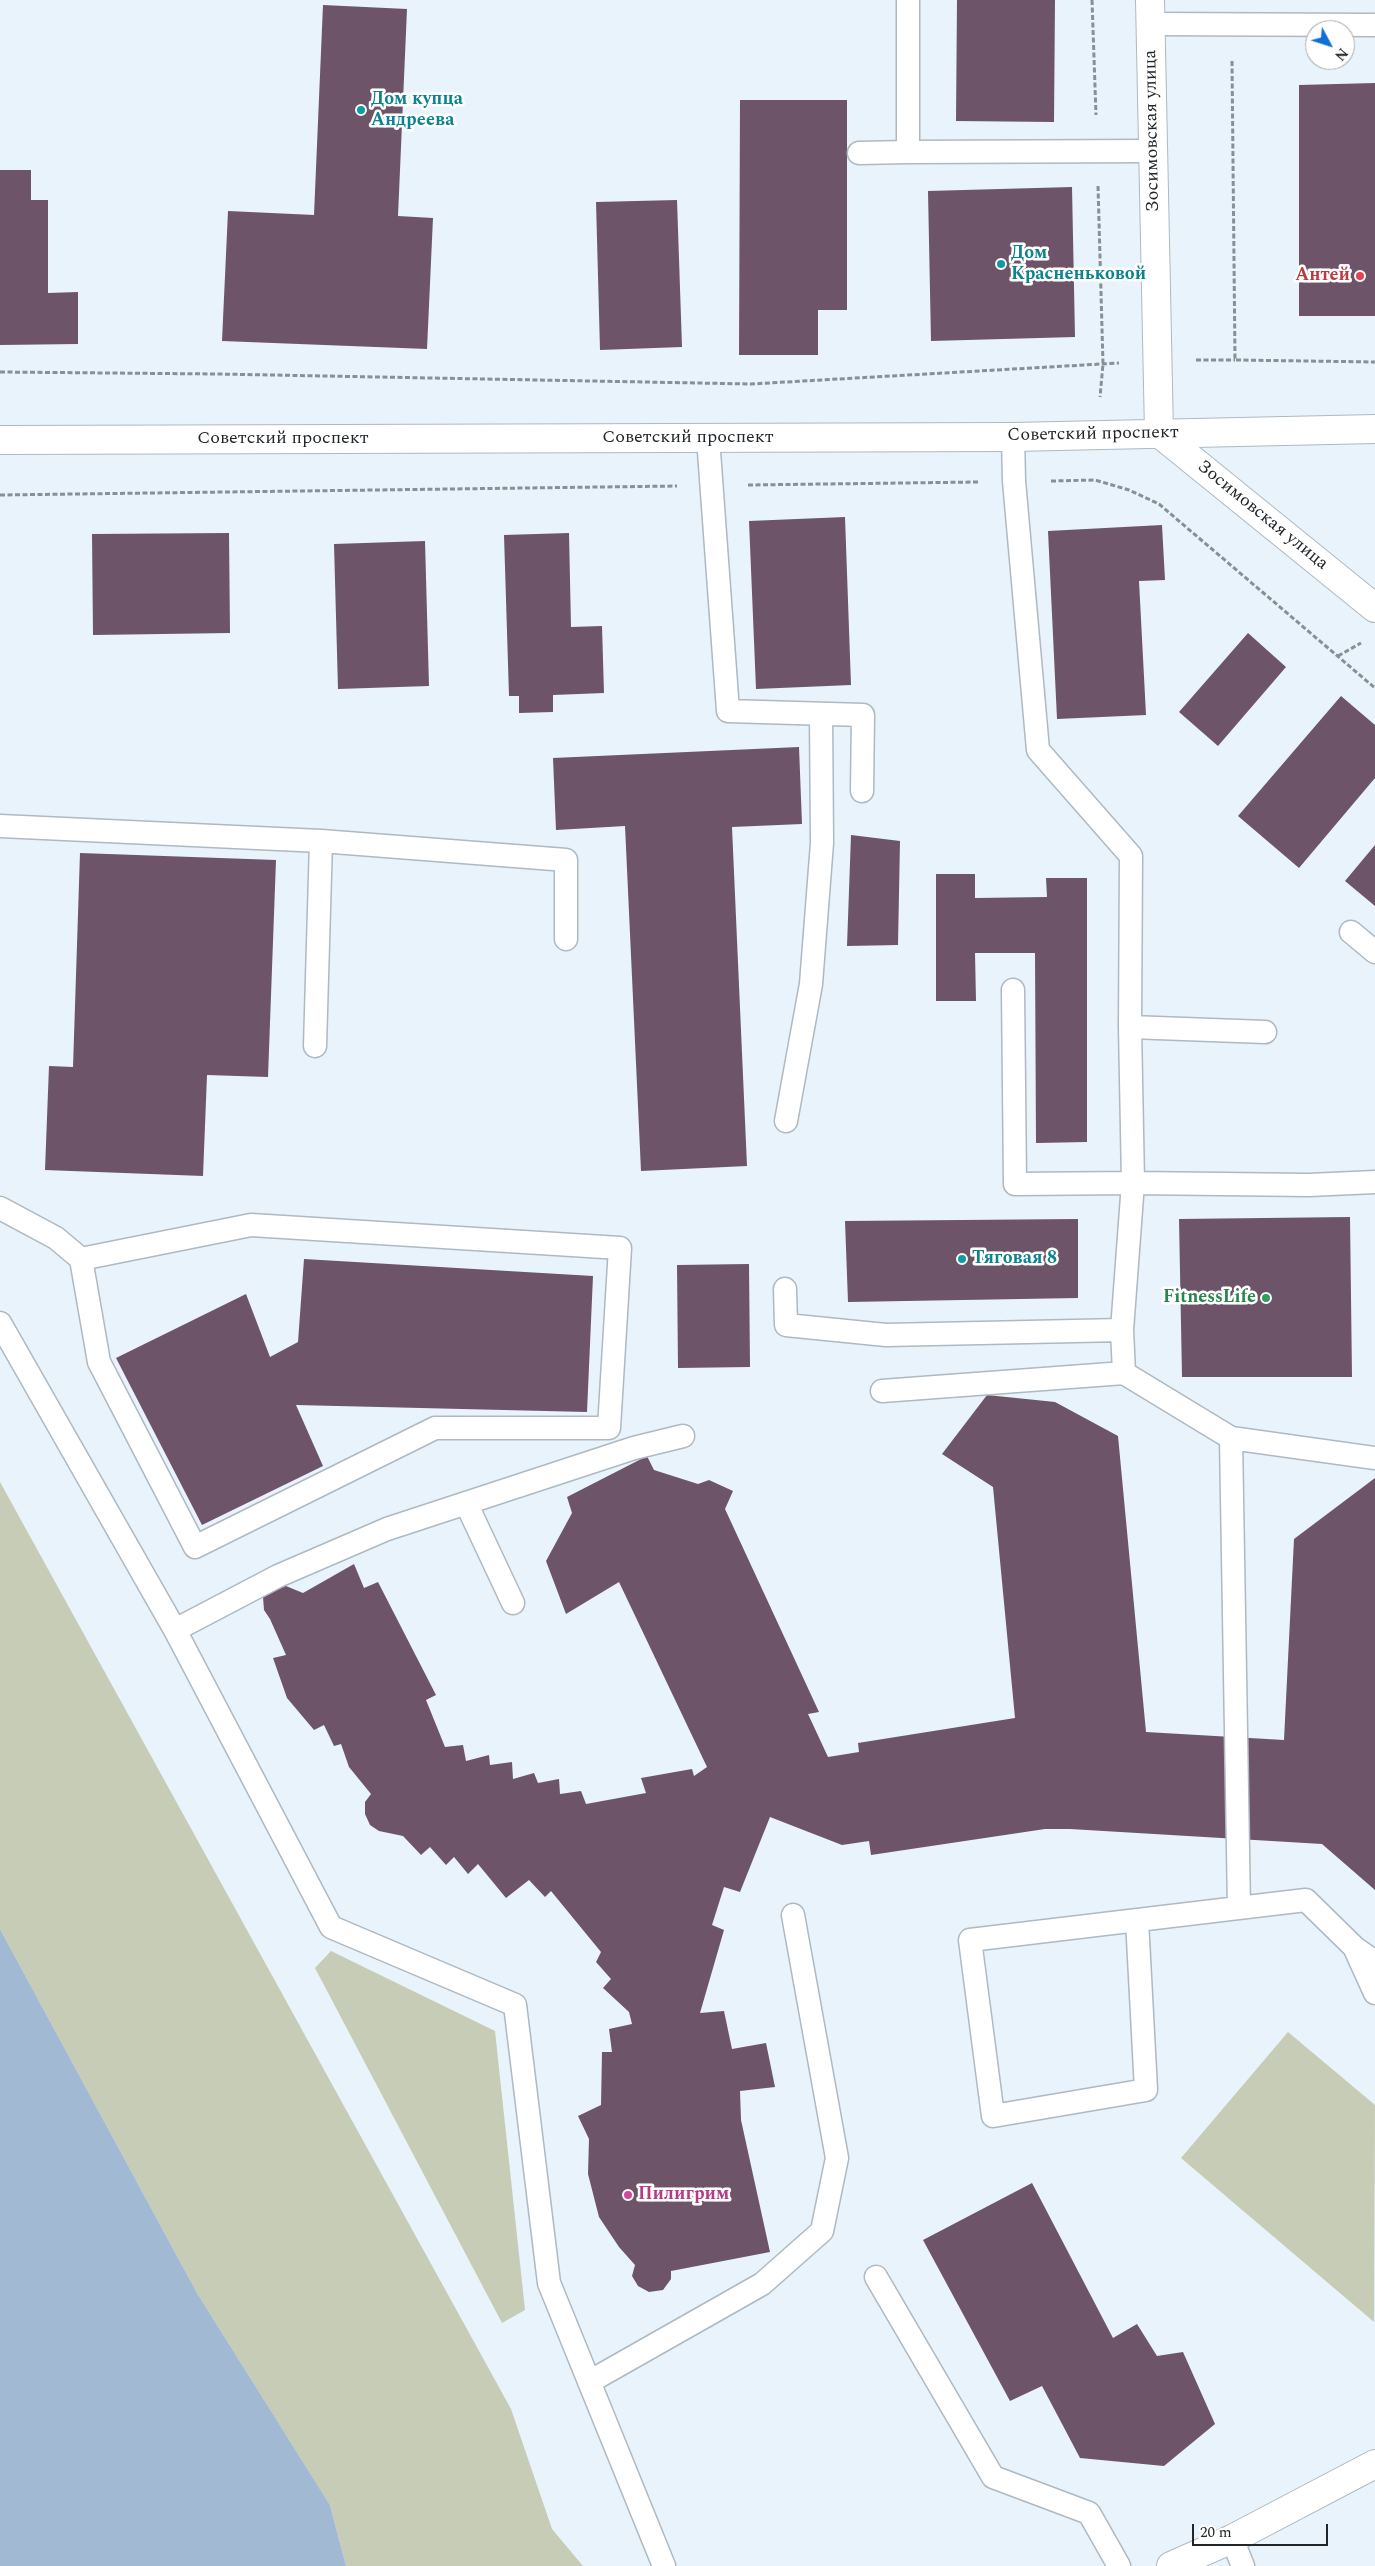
<!DOCTYPE html>
<meta charset="utf-8">
<style>
body{margin:0}
#map{position:relative;width:1375px;height:2566px;overflow:hidden;background:#e8f3fb;font-family:Spectral,serif}
canvas{display:block}
.north{position:absolute;left:1305px;top:20px;width:50px;height:50px;box-sizing:border-box;background:#fff;border:1px solid #a7a8a9;border-radius:50%;rotate:130deg;font-size:14px;font-weight:700;line-height:20px;text-align:center;color:#222629}
.north::after{content:'';display:block;margin:auto;width:18px;height:22px;background:#116fd8;clip-path:polygon(50% 0,100% 100%,50% 72%,0 100%)}
.scale{position:absolute;left:1192px;top:2524px;width:136px;height:22px;box-sizing:border-box;border:2px solid #222629;border-top:0;padding-left:6px;font-size:15px;line-height:18px;white-space:nowrap;color:#222629;-webkit-text-stroke:4px #fff;paint-order:stroke}
</style>
<div id="map">
<canvas width="1375" height="2566"></canvas>
<div class="north">N</div>
<div class="scale">20 m</div>
</div>
<script>
const g = document.querySelector('canvas').getContext('2d');
g.lineJoin = 'round';
function paint(path, color) { g.fillStyle = color; g.fill(path, 'evenodd'); }
function stroke(path, color, width, dash) { g.strokeStyle = color; g.lineWidth = width; g.lineCap = dash ? 'butt' : 'round'; g.setLineDash(dash || []); g.stroke(path); }
function label(font, color, halo, rows, align = 'center') {
  g.font = font + ' Spectral,serif'; g.lineWidth = 5; g.setLineDash([]); g.textBaseline = 'middle'; g.strokeStyle = halo; g.fillStyle = color; for (const [text, x, y, turn = 0] of rows) {
    g.save(); g.translate(x, y); g.rotate((+turn || 0) * Math.PI / 180); g.textAlign = isNaN(turn) ? turn : align; if (halo) g.strokeText(text, 0, 0); g.fillText(text, 0, 0); g.restore();
  }
}
paint(new Path2D(`
 M 0,1482 L 511,2409 L 552,2529 L 583,2566 L 346,2566 L 330,2505 L 197,2293 L 0,1929 Z
 M 331,1951 L 495,2031 L 525,2310 L 502,2323 L 315,1968 Z
 M 1288,2032 L 1375,2105 L 1374,2322 L 1181,2158 Z`), '#c7ccb6');
paint(new Path2D(`
 M 0,1929 L 197,2293 L 330,2505 L 346,2566 L 0,2566 Z`), '#a2b9d4');
paint(new Path2D(`
 M 957,0 L 1055,0 L 1054,122 L 956,121 Z
 M 323,5 L 407,9 L 398,216 L 433,218 L 427,349 L 222,341 L 228,211 L 314,215 Z
 M 1375,83 L 1375,316 L 1299,316 L 1299,85 Z
 M 740,100 L 847,100 L 847,310 L 818,310 L 818,355 L 739,355 Z
 M 0,170 L 31,170 L 31,200 L 48,200 L 48,293 L 78,292 L 78,344 L 0,345 Z
 M 1072,187 L 1075,337 L 931,341 L 928,191 Z
 M 677,200 L 682,347 L 600,350 L 596,202 Z
 M 845,517 L 851,685 L 756,689 L 749,521 Z
 M 1162,525 L 1165,580 L 1139,581 L 1146,715 L 1057,719 L 1048,531 Z
 M 229,533 L 230,633 L 93,635 L 92,534 Z
 M 569,533 L 571,627 L 602,626 L 604,693 L 553,695 L 553,712 L 519,713 L 519,696 L 509,696 L 504,535 Z
 M 425,541 L 429,686 L 338,689 L 334,544 Z
 M 1248,633 L 1286,667 L 1218,746 L 1179,712 Z
 M 1341,696 L 1375,725 L 1375,778 L 1299,868 L 1238,816 Z
 M 799,747 L 802,824 L 732,827 L 747,1166 L 641,1171 L 625,826 L 556,830 L 553,758 Z
 M 851,835 L 900,841 L 898,945 L 847,946 Z
 M 1375,845 L 1375,906 L 1345,881 Z
 M 80,853 L 276,860 L 268,1077 L 207,1075 L 203,1176 L 45,1170 L 49,1066 L 73,1067 Z
 M 936,874 L 975,874 L 975,898 L 1047,897 L 1046,878 L 1087,878 L 1087,1142 L 1036,1143 L 1035,953 L 975,953 L 976,1001 L 936,1001 Z
 M 1350,1217 L 1352,1377 L 1182,1377 L 1179,1219 Z
 M 1078,1219 L 1078,1298 L 848,1302 L 845,1221 Z
 M 304,1259 L 593,1276 L 587,1412 L 296,1405 L 323,1466 L 202,1525 L 116,1358 L 246,1294 L 270,1357 L 298,1342 Z
 M 749,1264 L 750,1367 L 678,1368 L 677,1265 Z
 M 987,1395 L 1055,1402 L 1118,1436 L 1146,1732 L 1284,1740 L 1294,1539 L 1375,1478 L 1375,1890 L 1322,1844 L 1070,1829 L 1045,1829 L 871,1855 L 869,1841 L 842,1845 L 770,1817 L 740,1892 L 724,1887 L 712,1925 L 724,1930 L 700,2013 L 724,2011 L 732,2049 L 766,2043 L 775,2087 L 740,2091 L 741,2120 L 770,2252 L 671,2271 L 671,2279 L 663,2290 L 649,2292 L 638,2286 L 632,2276 L 635,2265 L 619,2247 L 599,2217 L 588,2174 L 589,2139 L 578,2116 L 601,2105 L 602,2052 L 612,2052 L 609,2029 L 632,2024 L 629,2012 L 603,1988 L 611,1979 L 596,1962 L 601,1952 L 551,1891 L 545,1897 L 529,1880 L 506,1898 L 478,1864 L 468,1874 L 454,1857 L 446,1865 L 430,1847 L 421,1855 L 403,1836 L 379,1831 L 370,1825 L 365,1814 L 365,1802 L 371,1794 L 349,1767 L 341,1744 L 334,1746 L 324,1725 L 314,1730 L 287,1698 L 273,1658 L 286,1655 L 270,1619 L 264,1610 L 263,1597 L 272,1587 L 286,1586 L 303,1593 L 354,1564 L 364,1588 L 378,1582 L 436,1695 L 426,1700 L 445,1747 L 463,1745 L 466,1761 L 489,1755 L 490,1765 L 512,1762 L 513,1779 L 534,1773 L 538,1783 L 559,1779 L 560,1794 L 581,1791 L 586,1804 L 646,1793 L 641,1778 L 692,1769 L 694,1776 L 707,1767 L 619,1582 L 566,1614 L 546,1561 L 572,1513 L 567,1497 L 647,1456 L 654,1470 L 698,1484 L 709,1480 L 733,1491 L 725,1509 L 819,1712 L 808,1714 L 828,1757 L 859,1752 L 858,1743 L 1015,1718 L 993,1487 L 942,1454 Z
 M 1032,2183 L 1113,2338 L 1137,2324 L 1157,2356 L 1183,2352 L 1215,2424 L 1164,2466 L 1080,2458 L 1042,2386 L 1010,2401 L 923,2240 Z`), '#6e5468');
const service = new Path2D(`
 M 908,0 L 908,152 L 1153,151
 M 1150,24 L 1375,25
 M 859,153 L 908,152
 M 1013,437 L 1014,481 L 1038,750 L 1131,856 L 1130,1027 L 1133,1183 L 1309,1185 L 1375,1182
 M 708,438 L 728,711 L 863,715 L 862,791
 M 0,826 L 321,841 L 566,860 L 566,939
 M 1351,932 L 1375,952
 M 1013,990 L 1015,1184 L 1133,1183 L 1122,1330
 M 1130,1027 L 1265,1032
 M 315,1046 L 321,841
 M 786,1121 L 811,984 L 822,843 L 821,714
 M 0,1208 L 56,1238 L 81,1259 L 99,1362 L 195,1547 L 435,1428 L 609,1428 L 620,1248 L 251,1225 L 81,1259
 M 785,1289 L 786,1325 L 886,1335 L 1122,1330 L 1124,1373
 M 0,1323 L 175,1630 L 278,1576 L 387,1529 L 634,1448 L 683,1436
 M 882,1391 L 1124,1373 L 1231,1438
 M 466,1503 L 513,1603
 M 175,1630 L 331,1927 L 515,2005 L 549,2283 L 664,2566
 M 1239,1908 L 1231,1438 L 1375,1458
 M 1137,1920 L 1146,2090 L 993,2116 L 970,1940 L 1272,1904 L 1306,1900 L 1355,1948 L 1375,1962
 M 1355,1949 L 1375,1993
 M 876,2277 L 993,2477 L 1089,2513 L 1119,2566
 M 589,2382 L 762,2284 L 822,2231 L 837,2158 L 793,1915
 M 1232,2539 L 1243,2566`);
const minor = new Path2D(`
 M 1171,2566 L 1232,2539 L 1375,2464`);
const tertiary = new Path2D(`
 M 1150,0 L 1159,433
 M 1159,433 L 1375,608
 M 0,440 L 1013,437 L 1375,429`);
stroke(service, '#aeb9c1', 25);
stroke(minor, '#aeb9c1', 30);
stroke(tertiary, '#aeb9c1', 30);
stroke(new Path2D(`
 M 1092,0 L 1096,115
 M 1232,61 L 1235,360 L 1375,362
 M 1098,186 L 1103,364 L 1100,397
 M 1196,360 L 1235,360
 M 0,372 L 218,374 L 751,384 L 1119,363
 M 1051,481 L 1095,480 L 1129,490 L 1159,504 L 1375,688
 M 748,485 L 979,482
 M 0,495 L 677,486
 M 1338,656 L 1361,643`), '#889095', 3, [5, 2.5]);
stroke(service, '#fff', 22);
stroke(minor, '#fff', 28);
stroke(tertiary, '#fff', 28);
for (const [x, y, r, color] of [
 [361,110,5,"#0f9aa8"],
 [1001,264,5,"#0f9aa8"],
 [1360,276,5,"#e0444e"],
 [962,1259,5,"#0f9aa8"],
 [1266,1298,5,"#2e9e5b"],
 [628,2195,5,"#d1479c"]
]) { const dot = new Path2D(); dot.arc(x, y, r, 0, 2 * Math.PI); g.fillStyle = color; g.fill(dot); stroke(dot, '#fff', 2); }
label('bold 18px', '#0d838f', '#fff', [
 ["Дом купца",371,100],
 ["Андреева",371,121],
 ["Дом",1011,254],
 ["Красненьковой",1011,275],
 ["Тяговая 8",972,1259]
], 'left');
label('18px', '#222629', '#fff', [
 ["Зосимовская улица",1153,131,-91],
 ["Советский проспект",1093,435,-1],
 ["Советский проспект",688,438],
 ["Советский проспект",283,439],
 ["Зосимовская улица",1262,516,39]
]);
label('bold 18px', '#be3a42', '#fff', [
 ["Антей",1350,276]
], 'right');
label('bold 18px', '#27864d', '#fff', [
 ["FitnessLife",1256,1298]
], 'right');
label('bold 18px', '#b23c85', '#fff', [
 ["Пилигрим",638,2195]
], 'left');
</script>
